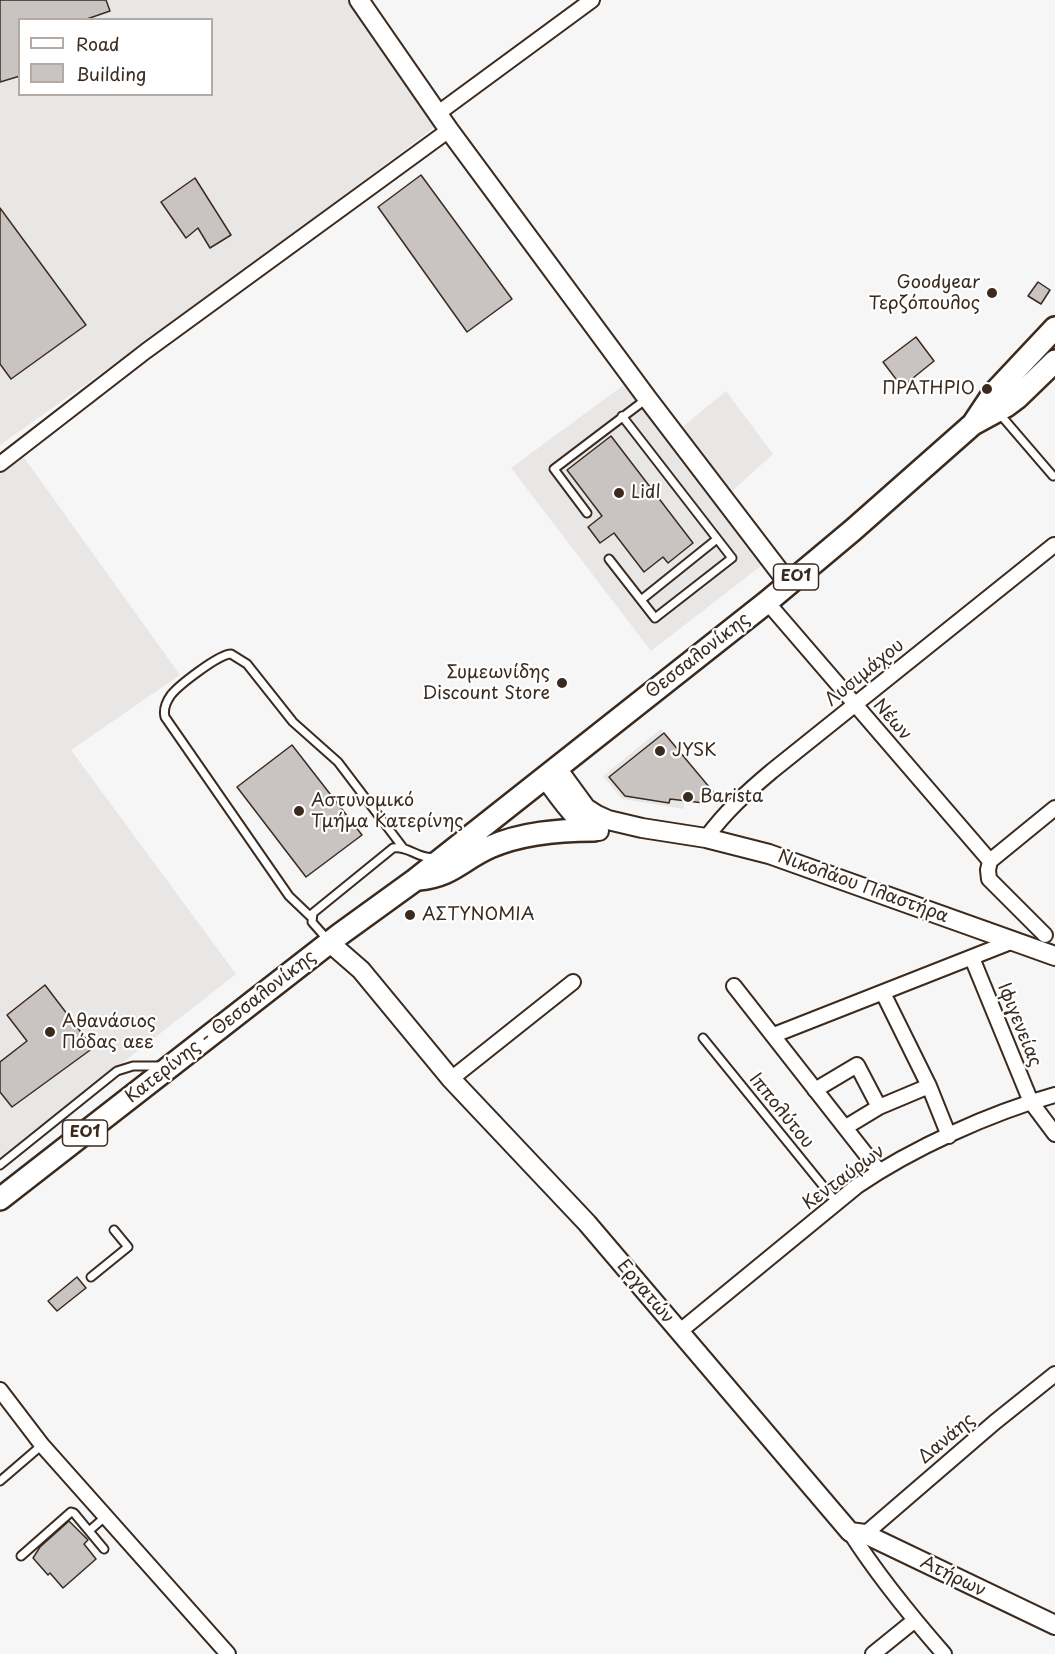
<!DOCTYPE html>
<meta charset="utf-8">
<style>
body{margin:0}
#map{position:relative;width:1055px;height:1654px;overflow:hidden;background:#f7f6f6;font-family:"Playpen Sans",sans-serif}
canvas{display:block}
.legend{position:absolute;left:18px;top:18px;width:195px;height:78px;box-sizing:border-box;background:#fff;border:2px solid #b1aaa5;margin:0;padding:8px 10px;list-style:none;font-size:18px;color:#3b2a1e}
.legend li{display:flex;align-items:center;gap:12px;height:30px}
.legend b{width:30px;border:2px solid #b1aaa5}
</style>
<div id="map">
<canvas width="1055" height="1654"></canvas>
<ul class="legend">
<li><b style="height:8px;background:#fff"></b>Road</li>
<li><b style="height:16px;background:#c9c3c1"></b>Building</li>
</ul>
</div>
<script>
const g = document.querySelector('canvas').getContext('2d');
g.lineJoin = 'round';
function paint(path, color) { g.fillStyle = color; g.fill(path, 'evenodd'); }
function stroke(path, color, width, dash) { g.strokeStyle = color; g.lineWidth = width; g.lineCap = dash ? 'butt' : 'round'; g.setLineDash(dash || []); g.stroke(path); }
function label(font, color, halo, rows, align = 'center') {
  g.font = font + ' "Playpen Sans",sans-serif'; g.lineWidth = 4.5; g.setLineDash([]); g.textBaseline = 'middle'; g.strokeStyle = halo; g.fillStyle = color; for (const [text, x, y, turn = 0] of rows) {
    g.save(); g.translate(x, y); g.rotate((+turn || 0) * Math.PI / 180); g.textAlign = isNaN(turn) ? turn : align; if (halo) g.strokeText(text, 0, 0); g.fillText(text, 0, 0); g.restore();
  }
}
paint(new Path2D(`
 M 0,0 L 347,0 L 436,126 L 219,290 L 0,445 ZM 20,20 L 212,20 L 212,94 L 20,94 Z
 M 629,381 L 766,562 L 651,651 L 511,468 Z
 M 726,391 L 773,454 L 731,492 L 680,429 Z
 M 23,456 L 180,675 L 71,750 L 236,974 L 0,1159 L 0,474 Z
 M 661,729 L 697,773 L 683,785 L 684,809 L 622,799 L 603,776 Z`), '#e9e7e6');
const building = new Path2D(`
 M 0,0 L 106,0 L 110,11 L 84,20 L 20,20 L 20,76 L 0,82 Z
 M 421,175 L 512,299 L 467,332 L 378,207 Z
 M 195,178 L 231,235 L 210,248 L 198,228 L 186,238 L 161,202 Z
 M 0,208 L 86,325 L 11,379 L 0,364 Z
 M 1038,282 L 1050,290 L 1041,304 L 1028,296 Z
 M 916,337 L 934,361 L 902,387 L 883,362 Z
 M 611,436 L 693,543 L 668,563 L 663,557 L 644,572 L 614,533 L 600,543 L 588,527 L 602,516 L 567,470 Z
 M 664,733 L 715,794 L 704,803 L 670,799 L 669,803 L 625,796 L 609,777 Z
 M 292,745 L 362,835 L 306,877 L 237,787 Z
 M 45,985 L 93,1048 L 12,1107 L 0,1092 L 0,1062 L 27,1041 L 7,1015 Z
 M 77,1277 L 86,1288 L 57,1311 L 48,1301 Z
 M 69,1521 L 88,1540 L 84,1544 L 96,1559 L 63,1588 L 50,1573 L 48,1575 L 33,1558 L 40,1547 Z`);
paint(building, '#c9c3c1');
stroke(building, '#3b2a1e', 1.5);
const lane = new Path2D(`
 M 998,412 L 1053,476
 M 587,513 L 554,469 L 645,400
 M 609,559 L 655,618 L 732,558 L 622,416
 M 641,600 L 717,539
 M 311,917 L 289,896 L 165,717 C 163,709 166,702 171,695 C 179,685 219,654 231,654 L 247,664 L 293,722 L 338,762 L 404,849
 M 327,939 L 312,922 L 313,913 L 393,848 C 408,845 419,860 435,857
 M 703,1038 L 837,1203
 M 0,1165 L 117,1071 L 133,1066 L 162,1066
 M 91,1277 L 128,1247 L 114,1230
 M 0,1481 L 42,1445
 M 89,1531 L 104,1549
 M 21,1556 L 71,1512 L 74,1513 L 89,1531 L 106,1516`);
const street = new Path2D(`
 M 437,114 L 592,0
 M 0,464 L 146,351 L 449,130
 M 767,602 L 990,861
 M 706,838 C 725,812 747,792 772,771 L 1054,545
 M 990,861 L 988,870 L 989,879 L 1045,935
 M 990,861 L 1055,808
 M 972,958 L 1031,1102 L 1055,1134
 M 734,986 L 879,1171
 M 883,993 L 929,1086 L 949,1136
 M 774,1035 L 1013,941
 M 451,1079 L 573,982
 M 815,1090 L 857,1065 L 879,1107
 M 846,1127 L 879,1107 L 929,1086
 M 679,1332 L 857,1186 C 913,1148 990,1113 1055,1095
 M 0,1390 L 42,1445 L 228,1654
 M 850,1532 C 878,1576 910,1615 944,1654
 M 865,1534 L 995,1422 L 1055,1374
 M 873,1654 L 915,1620`);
const secondary = new Path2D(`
 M 359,0 L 449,130 L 647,398 L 789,584
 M 556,767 L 586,808 L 597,815 L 608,820 L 642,828 L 706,838 L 769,854 L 1055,956
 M 544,777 C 556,792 579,830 599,831
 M 330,943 L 361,970 L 451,1079 L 587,1223 L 850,1532 L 865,1534 L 1055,1625`);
const primary = new Path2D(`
 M 973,424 L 1006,406 L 1018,397 L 1055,361
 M 419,879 C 452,876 461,860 490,847 C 522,833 558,830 594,830
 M 0,1199 L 339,935 L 415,880 L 767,602 L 853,530 L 973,424 L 993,394 L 1055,328`);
stroke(lane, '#3b2a1e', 11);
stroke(street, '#3b2a1e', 18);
stroke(secondary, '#3b2a1e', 22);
stroke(primary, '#3b2a1e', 26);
stroke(lane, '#fff', 7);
stroke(street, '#fff', 14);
stroke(secondary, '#fff', 18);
stroke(primary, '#fff', 21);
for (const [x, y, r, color] of [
 [992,293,6,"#3b2a1e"],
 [987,389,6,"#3b2a1e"],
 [619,493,6,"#3b2a1e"],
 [562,683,6,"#3b2a1e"],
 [660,751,6,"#3b2a1e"],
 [688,797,6,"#3b2a1e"],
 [299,811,6,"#3b2a1e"],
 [410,915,6,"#3b2a1e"],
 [50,1032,6,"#3b2a1e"]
]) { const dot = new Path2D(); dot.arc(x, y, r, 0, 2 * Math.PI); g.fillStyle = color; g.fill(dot); stroke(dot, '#fff', 2); }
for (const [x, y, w] of [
 [796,577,45],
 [85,1133,45]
]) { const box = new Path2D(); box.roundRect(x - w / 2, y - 13, w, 26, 4.5); g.fillStyle = '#fff'; g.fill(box); stroke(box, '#3b2a1e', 1.5); }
label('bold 16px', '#3b2a1e', null, [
 ["ΕΟ1",796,577],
 ["ΕΟ1",85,1133]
]);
label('18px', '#3b2a1e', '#fff', [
 ["Goodyear",980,283,"right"],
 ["Τερζόπουλος",980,304,"right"],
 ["ΠΡΑΤΗΡΙΟ",975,389,"right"],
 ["Lidl",631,493],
 ["Συμεωνίδης",550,673,"right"],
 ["Discount Store",550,694,"right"],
 ["JYSK",672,751],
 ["Barista",700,797],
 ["Αστυνομικό",311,801],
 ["Τμήμα Κατερίνης",311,822],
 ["ΑΣΤΥΝΟΜΙΑ",422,915],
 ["Αθανάσιος",62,1022],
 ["Πόδας αεε",62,1043]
], 'left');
label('18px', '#3b2a1e', '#fff', [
 ["Θεσσαλονίκης",698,656,-38],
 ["Λυσιμάχου",865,673,-39],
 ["Νέων",892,720,49],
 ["Νικολάου Πλαστήρα",863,887,20],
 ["Ιφιγενείας",1019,1025,68],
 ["Κατερίνης - Θεσσαλονίκης",221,1027,-38],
 ["Ιππολύτου",781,1111,51],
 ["Κενταύρων",844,1178,-36],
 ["Εργατών",645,1292,50],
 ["Δανάης",947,1439,-40],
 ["Ατήρων",953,1577,26]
]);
</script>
